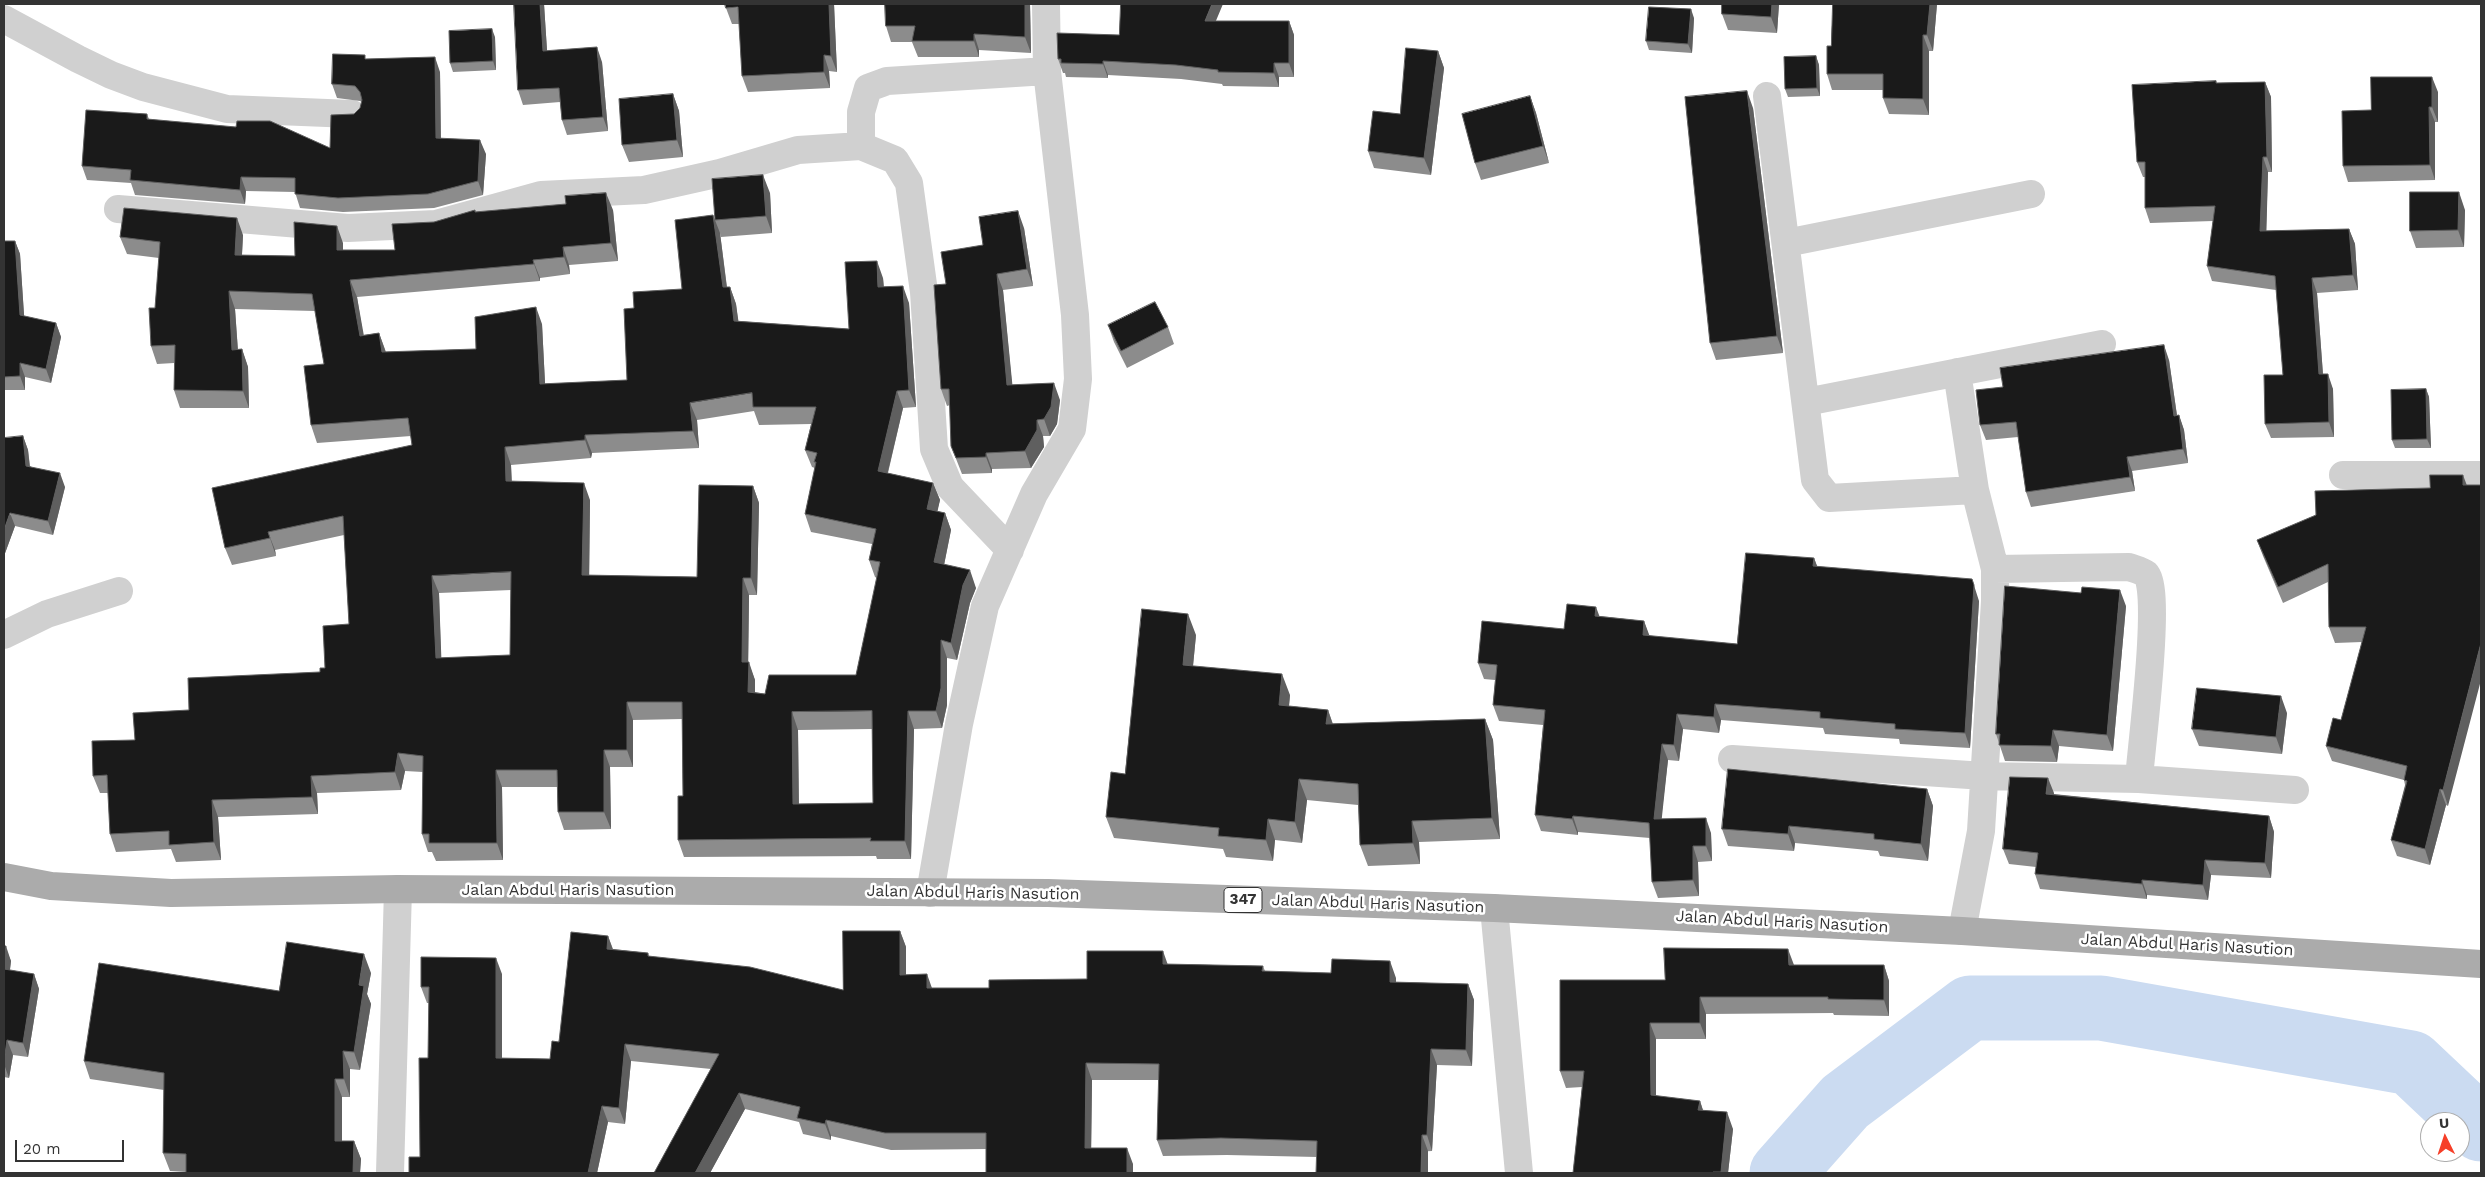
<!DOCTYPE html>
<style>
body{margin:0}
#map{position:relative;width:2485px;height:1177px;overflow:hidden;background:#fff;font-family:"Work Sans",sans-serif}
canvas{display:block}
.frame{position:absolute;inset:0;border:5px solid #333;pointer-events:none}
.north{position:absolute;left:2420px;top:1112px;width:50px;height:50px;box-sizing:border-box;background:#fff;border:1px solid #adadad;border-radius:50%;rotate:356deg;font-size:14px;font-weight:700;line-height:20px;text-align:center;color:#333}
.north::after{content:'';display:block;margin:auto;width:18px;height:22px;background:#f63f28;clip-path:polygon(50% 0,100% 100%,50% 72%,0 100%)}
.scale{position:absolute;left:15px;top:1140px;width:109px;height:22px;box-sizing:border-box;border:2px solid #333;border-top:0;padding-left:6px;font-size:15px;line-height:18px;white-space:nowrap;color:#333;-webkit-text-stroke:4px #fff;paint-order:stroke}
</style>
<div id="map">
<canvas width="2485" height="1177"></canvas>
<div class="frame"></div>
<div class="north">U</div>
<div class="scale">20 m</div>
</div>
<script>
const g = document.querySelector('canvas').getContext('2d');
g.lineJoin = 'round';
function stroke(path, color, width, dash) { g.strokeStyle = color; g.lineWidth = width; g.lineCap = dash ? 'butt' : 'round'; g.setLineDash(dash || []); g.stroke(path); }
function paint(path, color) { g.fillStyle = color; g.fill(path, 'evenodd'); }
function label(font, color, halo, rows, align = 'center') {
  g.font = font + ' "Work Sans",sans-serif'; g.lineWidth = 5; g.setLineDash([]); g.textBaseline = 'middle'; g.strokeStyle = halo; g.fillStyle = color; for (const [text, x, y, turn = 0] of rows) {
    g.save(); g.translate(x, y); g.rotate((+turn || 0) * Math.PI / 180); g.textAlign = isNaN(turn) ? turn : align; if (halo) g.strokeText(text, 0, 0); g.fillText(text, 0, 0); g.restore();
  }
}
stroke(new Path2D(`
 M 1782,1173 L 1845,1102 L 1970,1008 L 2101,1008 L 2411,1063 L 2481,1129`), '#cbdbf1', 65);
stroke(new Path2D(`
 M 4,19 L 78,59 L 111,75 L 143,87 L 227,109 L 352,114
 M 1767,96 L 1815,480 L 1829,498 L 1975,490 L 1995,569 L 1995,601 L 1981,831 L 1962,931
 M 861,146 L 895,160 L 909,183 L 924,292 L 934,449 L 950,487 L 1010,550
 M 118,209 L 348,228 L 436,224 L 541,195 L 644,190 L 720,173 L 798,150 L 861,146 L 861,112 L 868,88 L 887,81 L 1047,71
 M 1786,243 L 2031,194
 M 1957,372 L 1975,490
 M 1806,402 L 2102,344
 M 2343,475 L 2481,475
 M 1995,569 L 2129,567 C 2134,569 2142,571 2146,574 C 2162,590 2141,749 2139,779
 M 4,635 L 47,614 L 119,591
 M 1732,759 L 1984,776 L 2139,779 L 2295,790
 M 930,893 L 959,724 L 985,606 L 1034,494 L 1072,429 L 1078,379 L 1075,315 L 1047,71 L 1046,4
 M 1494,908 L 1519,1173
 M 390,1173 L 398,889`), '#d0d0d0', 28);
stroke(new Path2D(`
 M 4,877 L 51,886 L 171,893 L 398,889 L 1048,893 L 1494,908 L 1962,931 L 2481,964`), '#ababab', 28);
paint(new Path2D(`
 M 544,4 L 547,51 L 602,62 L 608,131 L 567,135 L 562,120 L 560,102 L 523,105 L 518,90 Z
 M 834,4 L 837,72 L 829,71 L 830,88 L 748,92 L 742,76 L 739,24 L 732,24 L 726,8 Z
 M 885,4 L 1030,4 L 1031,53 L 979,50 L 979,57 L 918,57 L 912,42 L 891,42 L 886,26 Z
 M 1779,4 L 1777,33 L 1728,30 L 1722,14 Z
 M 1833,4 L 1937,4 L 1933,51 L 1929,51 L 1929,115 L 1889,114 L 1883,98 L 1883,90 L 1832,90 L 1827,74 L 1831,46 Z
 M 1694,18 L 1692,53 L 1649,50 L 1646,41 Z
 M 1216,21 L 1289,21 L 1294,35 L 1294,77 L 1279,77 L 1279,87 L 1223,86 L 1222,84 L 1181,79 L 1108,75 L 1108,78 L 1066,77 L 1065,73 L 1063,73 L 1058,59 L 1119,35 Z
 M 495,37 L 496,70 L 453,72 L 450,63 Z
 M 1438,51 L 1444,68 L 1431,175 L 1374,168 L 1368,151 L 1400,114 Z
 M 1816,56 L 1819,65 L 1820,96 L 1788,97 L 1785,89 Z
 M 367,59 L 440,72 L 441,138 L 486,154 L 483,195 L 434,208 L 343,212 L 300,208 L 295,192 L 246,191 L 245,204 L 135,195 L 131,183 L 87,180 L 82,166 L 147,114 L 149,119 L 330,148 L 354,114 L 360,108 L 362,102 L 360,101 L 337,98 L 332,84 Z
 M 2216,81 L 2217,83 L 2265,82 L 2271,97 L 2272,172 L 2268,172 L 2266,231 L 2349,229 L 2355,244 L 2358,290 L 2317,293 L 2323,374 L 2333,389 L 2334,437 L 2271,438 L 2265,424 L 2283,375 L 2276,290 L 2212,281 L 2207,266 L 2213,221 L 2150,223 L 2145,208 L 2145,177 L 2143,177 L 2137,162 Z
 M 2438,92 L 2438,122 L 2435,122 L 2435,180 L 2348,182 L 2343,166 L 2371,110 Z
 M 673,94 L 679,111 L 683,157 L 629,162 L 622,145 Z
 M 1530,96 L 1536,113 L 1549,163 L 1481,180 L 1475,163 Z
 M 1753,108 L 1783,353 L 1716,360 L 1710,343 Z
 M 770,193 L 772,233 L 721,237 L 720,233 L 727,287 L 730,287 L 736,304 L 738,321 L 849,329 L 883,278 L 884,287 L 909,303 L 916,407 L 903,408 L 888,473 L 933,483 L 940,500 L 937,511 L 945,513 L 951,530 L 944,565 L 976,588 L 970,603 L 957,660 L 947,658 L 947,705 L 942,728 L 914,729 L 911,859 L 877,859 L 876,856 L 684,857 L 678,840 L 683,796 L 682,719 L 633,720 L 633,767 L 610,767 L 611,829 L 564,830 L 558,812 L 557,787 L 502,787 L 503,860 L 436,861 L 432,852 L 428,852 L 422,834 L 423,772 L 405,771 L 401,790 L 317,793 L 318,814 L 218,817 L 221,860 L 176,862 L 171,849 L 116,852 L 110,834 L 108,793 L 100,793 L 93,776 L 135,740 L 189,710 L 320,672 L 325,668 L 349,624 L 344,535 L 275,550 L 276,556 L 232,565 L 225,548 L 412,445 L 411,436 L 317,443 L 311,425 L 324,364 L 315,311 L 235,309 L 238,350 L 242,349 L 248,367 L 249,408 L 180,408 L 174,390 L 174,363 L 157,364 L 151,346 L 155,308 L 159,258 L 127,254 L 120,237 L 243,235 L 242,255 L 295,256 L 343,243 L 343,250 L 395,250 L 434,222 L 475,210 L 476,212 L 613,210 L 618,261 L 569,265 L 570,274 L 540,278 L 540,281 L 357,297 L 363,335 L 379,333 L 386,352 L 476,349 L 542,324 L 545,384 L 627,380 L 634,308 L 682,289 L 713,215 L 715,220 ZM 754,411 L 759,425 L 811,424 L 805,450 L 812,467 L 815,468 L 805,514 L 811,532 L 872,544 L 869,560 L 875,577 L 877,578 L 856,675 L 765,694 L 755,692 L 755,680 L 748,662 L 749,595 L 757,595 L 759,503 L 753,486 L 697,577 L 589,575 L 590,500 L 512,481 L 511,465 L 591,458 L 592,453 L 699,448 L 697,420 ZM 511,590 L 510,655 L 441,658 L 439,593 ZM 872,729 L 873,803 L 799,804 L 798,730 Z
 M 2465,210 L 2464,247 L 2416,248 L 2410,231 Z
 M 1024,228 L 1033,286 L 1003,290 L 1012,385 L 1060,400 L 1057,424 L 1050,436 L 1043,436 L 1044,447 L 1031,468 L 992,469 L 992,473 L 962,474 L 951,446 L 950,405 L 947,406 L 941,389 L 946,284 L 983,245 Z
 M 4,241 L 15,241 L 20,254 L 24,316 L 56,323 L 61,337 L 51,383 L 25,377 L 25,390 L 4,390 Z
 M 1108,325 L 1168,327 L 1174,344 L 1127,368 L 1114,342 Z
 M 2169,360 L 2177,415 L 2179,415 L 2184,430 L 2188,463 L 2132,471 L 2135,491 L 2031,507 L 2026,492 L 2018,437 L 1986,440 L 1980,425 L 2003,387 Z
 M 2426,389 L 2429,397 L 2431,448 L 2395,448 L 2392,440 Z
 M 23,436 L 28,450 L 30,466 L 65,487 L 53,535 L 15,526 L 4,556 Z
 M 2430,488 L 2448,806 L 2446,805 L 2430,865 L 2397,856 L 2391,840 L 2405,785 L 2404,780 L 2332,761 L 2326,746 L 2341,720 L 2362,642 L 2335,643 L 2329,627 L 2328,582 L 2283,603 L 2263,556 L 2257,540 Z
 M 1814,558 L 1817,566 L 1979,601 L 1970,748 L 1900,744 L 1899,739 L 1825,734 L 1823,728 L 1721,720 L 1719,733 L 1683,729 L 1679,761 L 1668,760 L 1661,819 L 1711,833 L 1712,861 L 1698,862 L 1699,896 L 1658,898 L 1652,882 L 1650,838 L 1578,832 L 1578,835 L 1541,831 L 1535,815 L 1543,725 L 1499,721 L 1493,705 L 1495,680 L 1484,679 L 1478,663 L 1564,629 L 1600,616 L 1644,621 L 1649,636 L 1737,644 Z
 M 2126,606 L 2113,751 L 2059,746 L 2057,762 L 2005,761 L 1996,734 Z
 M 1196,635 L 1193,666 L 1290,695 L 1289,706 L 1328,710 L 1333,724 L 1485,719 L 1493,740 L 1500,839 L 1419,842 L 1420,864 L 1368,866 L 1360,845 L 1358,805 L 1307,800 L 1302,843 L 1275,840 L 1273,861 L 1226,857 L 1223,849 L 1114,838 L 1106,817 L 1125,774 Z
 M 2287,713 L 2282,754 L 2199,746 L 2192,729 Z
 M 1927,789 L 1933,806 L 1928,861 L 1880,856 L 1878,851 L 1795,843 L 1794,851 L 1728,846 L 1722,829 Z
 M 2054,793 L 2054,794 L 2269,816 L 2274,832 L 2271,878 L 2211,875 L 2208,900 L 2147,895 L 2147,899 L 2040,889 L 2035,874 L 2036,867 L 2009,864 L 2003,849 Z
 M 900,931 L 906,947 L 906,975 L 932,988 L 989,988 L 1087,979 L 1167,964 L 1263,966 L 1265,971 L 1396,978 L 1396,982 L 1468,984 L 1474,1000 L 1472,1066 L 1437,1065 L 1432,1151 L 1317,1157 L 1227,1155 L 1163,1156 L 1157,1140 L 1159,1080 L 1092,1080 L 1091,1148 L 1133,1164 L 1133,1173 L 986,1173 L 986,1149 L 891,1150 L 831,1136 L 831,1140 L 803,1134 L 799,1122 L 745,1109 L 710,1173 L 654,1173 L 711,1069 L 631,1061 L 625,1124 L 608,1122 L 597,1173 L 409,1173 L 420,1157 L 428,1058 L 429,1003 L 427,1003 L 421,987 L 502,974 L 502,1058 L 550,1059 L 608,936 L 613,949 L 648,953 L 649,956 L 843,990 Z
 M 4,946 L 11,961 L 10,970 L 34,974 L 39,989 L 28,1057 L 13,1055 L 9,1078 L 4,1077 Z
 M 1794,965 L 1884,965 L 1889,981 L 1889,1016 L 1834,1015 L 1833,1013 L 1706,1014 L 1706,1039 L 1656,1039 L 1656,1096 L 1700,1101 L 1703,1110 L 1733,1129 L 1728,1173 L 1573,1173 L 1582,1087 L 1566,1088 L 1560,1071 L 1665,980 Z
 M 371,973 L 367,994 L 371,1004 L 360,1070 L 350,1069 L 350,1097 L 342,1097 L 342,1141 L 354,1141 L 361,1159 L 360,1173 L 186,1173 L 186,1172 L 170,1171 L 163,1153 L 164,1090 L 90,1079 L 84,1061 L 279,991 Z`), '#8c8c8c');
paint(new Path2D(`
 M 540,4 L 544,4 L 548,65 L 543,51 Z
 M 829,4 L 834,4 L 837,72 L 831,56 Z
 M 1025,4 L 1030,4 L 1031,53 L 1025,37 Z
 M 1212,4 L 1223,4 L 1210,35 L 1205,21 Z
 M 1772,4 L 1779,4 L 1777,33 L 1771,17 Z
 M 1930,4 L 1937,4 L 1933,51 L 1927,35 Z
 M 1691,9 L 1694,18 L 1692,53 L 1688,44 Z
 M 1289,21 L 1294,35 L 1294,77 L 1289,63 Z
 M 492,29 L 495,37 L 496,70 L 493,61 Z
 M 974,34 L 979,50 L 979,57 L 974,41 Z
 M 1923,35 L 1929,51 L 1929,115 L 1923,99 Z
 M 597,47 L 602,62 L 608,131 L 603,117 Z
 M 1438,51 L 1444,68 L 1431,175 L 1424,158 Z
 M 824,55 L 829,71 L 830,88 L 824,72 Z
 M 1816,56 L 1819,65 L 1820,96 L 1817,88 Z
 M 435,57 L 440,72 L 441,152 L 436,138 Z
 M 1103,61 L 1108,75 L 1108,78 L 1103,64 Z
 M 1274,63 L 1279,77 L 1279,87 L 1274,73 Z
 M 2432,77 L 2438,92 L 2438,122 L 2432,107 Z
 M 2265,82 L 2271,97 L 2272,172 L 2267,157 Z
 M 1747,91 L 1753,108 L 1783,353 L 1777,336 Z
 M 673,94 L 679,111 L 683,157 L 677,140 Z
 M 1530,96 L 1536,113 L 1549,163 L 1543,146 Z
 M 2429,107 L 2435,122 L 2435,180 L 2430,165 Z
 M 480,140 L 486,154 L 483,195 L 478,181 Z
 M 2263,157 L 2268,172 L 2266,246 L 2260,231 Z
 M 763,175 L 770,193 L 772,233 L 766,216 Z
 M 241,177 L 246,191 L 245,204 L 240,190 Z
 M 2459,192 L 2465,210 L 2464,247 L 2458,230 Z
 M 606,193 L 613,210 L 618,261 L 611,243 Z
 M 1018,211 L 1024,228 L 1033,286 L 1027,269 Z
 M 713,215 L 720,233 L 729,305 L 723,287 Z
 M 237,218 L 243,235 L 241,272 L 235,255 Z
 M 337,226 L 343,243 L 343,268 L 337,250 Z
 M 2349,229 L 2355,244 L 2358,290 L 2353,275 Z
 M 15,241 L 20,254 L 25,329 L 20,315 Z
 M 563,247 L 569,265 L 570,274 L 564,257 Z
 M 533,260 L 540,278 L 540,281 L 534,264 Z
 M 877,261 L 883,278 L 885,305 L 878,287 Z
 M 997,274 L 1003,290 L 1014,401 L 1007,385 Z
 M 2312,278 L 2317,293 L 2324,389 L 2319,374 Z
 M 350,280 L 357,297 L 367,353 L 360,336 Z
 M 903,286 L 909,303 L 916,407 L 909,390 Z
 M 730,287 L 736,304 L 741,339 L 734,321 Z
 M 229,291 L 235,309 L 239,367 L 232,350 Z
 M 536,307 L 542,324 L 546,402 L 540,384 Z
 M 56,323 L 61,337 L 51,383 L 46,369 Z
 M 379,333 L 385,350 L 389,369 L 382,352 Z
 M 2164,345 L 2169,360 L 2179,430 L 2174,416 Z
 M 242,349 L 248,367 L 249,408 L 243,391 Z
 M 20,363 L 25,377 L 25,390 L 20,376 Z
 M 2328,374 L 2333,389 L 2334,437 L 2329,422 Z
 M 1054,383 L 1060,400 L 1057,424 L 1050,436 L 1044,419 Z
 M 2426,389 L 2429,397 L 2431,448 L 2427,439 Z
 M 897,391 L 903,408 L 884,488 L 878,471 Z
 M 690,403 L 697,420 L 699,448 L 693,431 Z
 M 2179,415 L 2184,430 L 2188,463 L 2183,449 Z
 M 1037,420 L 1043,436 L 1044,447 L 1031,468 L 1025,451 Z
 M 585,435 L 592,453 L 591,458 L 585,440 Z
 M 23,436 L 28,450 L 31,479 L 26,466 Z
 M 505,447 L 511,465 L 512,498 L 506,481 Z
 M 986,453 L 992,469 L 992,473 L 986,457 Z
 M 2127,457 L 2132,471 L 2135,491 L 2130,477 Z
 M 60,473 L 65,487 L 53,535 L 48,521 Z
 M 2463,475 L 2469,491 L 2463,485 Z
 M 584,483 L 590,500 L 589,593 L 582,575 Z
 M 933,483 L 940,500 L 934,527 L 927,509 Z
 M 753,486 L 759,503 L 757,595 L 751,578 Z
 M 10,513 L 15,526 L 4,556 L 4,530 Z
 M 945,513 L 951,530 L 941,580 L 934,562 Z
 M 268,532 L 275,550 L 276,556 Z
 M 1814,558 L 1820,574 L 1813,566 Z
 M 970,570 L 976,588 L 970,603 L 957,660 L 951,643 L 963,585 Z
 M 432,576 L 439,593 L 442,676 L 436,658 Z
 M 743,578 L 749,595 L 748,680 L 742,662 Z
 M 1972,579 L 1979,601 L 1970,748 L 1965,733 Z
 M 2120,590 L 2126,606 L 2113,751 L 2107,735 Z
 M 1596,607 L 1602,623 L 1595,616 Z
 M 1188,614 L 1196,635 L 1191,686 L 1183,665 Z
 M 1644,621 L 1650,637 L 1643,635 Z
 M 941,640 L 947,658 L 947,705 L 942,728 L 936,711 Z
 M 2481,643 L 2481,680 L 2448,806 L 2443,790 Z
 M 749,662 L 755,680 L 755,709 L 748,692 Z
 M 1282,674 L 1290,695 L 1287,726 L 1279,705 Z
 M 2281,696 L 2287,713 L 2282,754 L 2276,737 Z
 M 627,702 L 633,720 L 633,767 L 627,750 Z
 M 1715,704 L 1721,720 L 1719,733 L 1714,717 Z
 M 1328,710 L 1335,731 L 1326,724 Z
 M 908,711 L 914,729 L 911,859 L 905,841 Z
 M 792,712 L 798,730 L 799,821 L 793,804 Z
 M 1677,714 L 1683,729 L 1679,761 L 1674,745 Z
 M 1485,719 L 1493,740 L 1500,839 L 1492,818 Z
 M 2053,730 L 2059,746 L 2057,762 L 2051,746 Z
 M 1662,744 L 1668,760 L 1660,835 L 1654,819 Z
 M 604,750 L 610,767 L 611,829 L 604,812 Z
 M 398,753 L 405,771 L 401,790 L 395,772 Z
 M 496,770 L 502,787 L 503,860 L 497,843 Z
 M 311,776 L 317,793 L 318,814 L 312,797 Z
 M 2048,778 L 2054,793 L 2052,809 L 2046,794 Z
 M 1299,779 L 1307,800 L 1302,843 L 1295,822 Z
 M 1927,789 L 1933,806 L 1928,861 L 1921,844 Z
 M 2440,789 L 2446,805 L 2430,865 L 2425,849 Z
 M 212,800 L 218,817 L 221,860 L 214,842 Z
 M 1573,816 L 1578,832 L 1578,835 L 1572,819 Z
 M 2269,816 L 2274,832 L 2271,878 L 2265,863 Z
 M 1706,818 L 1711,833 L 1712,861 L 1706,846 Z
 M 1268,819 L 1275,840 L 1273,861 L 1266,840 Z
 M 1412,821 L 1419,842 L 1420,864 L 1413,843 Z
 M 1789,826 L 1795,843 L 1794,851 L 1788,834 Z
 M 1693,846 L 1698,862 L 1699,896 L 1693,880 Z
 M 2205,860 L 2211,875 L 2208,900 L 2203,885 Z
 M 2142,880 L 2147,895 L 2147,899 L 2142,884 Z
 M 900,931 L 906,947 L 906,992 L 900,975 Z
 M 608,936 L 614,953 L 607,949 Z
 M 6,946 L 11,961 L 8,984 L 4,971 L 4,963 Z
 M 1788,949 L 1794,965 L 1794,981 L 1789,965 Z
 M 1163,951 L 1169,968 L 1163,964 Z
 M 364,954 L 371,973 L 367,994 L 371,1004 L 360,1070 L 354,1052 L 359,985 Z
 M 496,958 L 502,974 L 502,1075 L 496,1058 Z
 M 1390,961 L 1396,978 L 1396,998 L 1390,982 Z
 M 1884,965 L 1889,981 L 1889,1016 L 1884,1000 Z
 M 34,974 L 39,989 L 28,1057 L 23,1043 Z
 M 927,974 L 933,991 L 927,988 Z
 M 1468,984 L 1474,1000 L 1472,1066 L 1466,1050 Z
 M 1700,997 L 1706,1014 L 1706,1039 L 1700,1023 Z
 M 1650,1023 L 1656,1039 L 1656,1111 L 1651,1095 Z
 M 7,1040 L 13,1055 L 9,1078 L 4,1064 Z
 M 625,1044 L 631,1061 L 625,1124 L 619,1108 Z
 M 1431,1049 L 1437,1065 L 1432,1151 L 1427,1135 Z
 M 343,1051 L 350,1069 L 350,1097 L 344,1079 Z
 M 1086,1063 L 1092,1080 L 1091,1165 L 1085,1148 Z
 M 335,1079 L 342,1097 L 342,1159 L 335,1141 Z
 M 739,1093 L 745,1109 L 710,1173 L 695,1173 Z
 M 1700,1101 L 1705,1117 L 1698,1110 Z
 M 602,1106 L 608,1122 L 597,1173 L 588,1173 Z
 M 1727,1112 L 1733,1129 L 1728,1173 L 1721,1173 Z
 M 826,1120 L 831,1136 L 831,1140 L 825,1124 Z
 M 1422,1135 L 1428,1151 L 1428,1173 L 1421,1173 Z
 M 354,1141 L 361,1159 L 360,1173 L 353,1173 Z
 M 1127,1148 L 1133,1164 L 1133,1173 L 1127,1173 Z`), '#5f5f5f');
const building = new Path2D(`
 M 514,4 L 540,4 L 543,51 L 597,47 L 603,117 L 562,120 L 559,88 L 518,90 Z
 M 725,4 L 829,4 L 831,56 L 824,55 L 824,72 L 742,76 L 738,7 L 726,8 Z
 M 885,4 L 1025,4 L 1025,37 L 974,34 L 974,41 L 912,41 L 915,26 L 886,26 Z
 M 1121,4 L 1212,4 L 1205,21 L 1289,21 L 1289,63 L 1274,63 L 1274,73 L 1218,72 L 1218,70 L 1176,65 L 1103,61 L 1103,64 L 1061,63 L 1061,59 L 1058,59 L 1057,33 L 1119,35 Z
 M 1722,4 L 1772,4 L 1771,17 L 1722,14 Z
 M 1833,4 L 1930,4 L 1927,35 L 1923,35 L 1923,99 L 1883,98 L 1883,74 L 1827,74 L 1827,46 L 1831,46 Z
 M 1649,7 L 1691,9 L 1688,44 L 1646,41 Z
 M 492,29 L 493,61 L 450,63 L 449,31 Z
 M 1406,48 L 1438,51 L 1424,158 L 1368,151 L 1373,111 L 1400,114 Z
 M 333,54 L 365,55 L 365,59 L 435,57 L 436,138 L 480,140 L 478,181 L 428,194 L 338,198 L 295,194 L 295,178 L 241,177 L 240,190 L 130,180 L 131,170 L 82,166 L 86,110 L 147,114 L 147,119 L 236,127 L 237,121 L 270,121 L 330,148 L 331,115 L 354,114 L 360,108 L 362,100 L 360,92 L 355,86 L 332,84 Z
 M 1816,56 L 1817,88 L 1785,89 L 1784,57 Z
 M 2371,77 L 2432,77 L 2432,107 L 2429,107 L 2430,165 L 2343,166 L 2342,111 L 2371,110 Z
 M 2216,81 L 2216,83 L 2265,82 L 2267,157 L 2263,157 L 2260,231 L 2349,229 L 2353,275 L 2312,278 L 2319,374 L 2328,374 L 2329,422 L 2265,424 L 2264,375 L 2283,375 L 2275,276 L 2207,266 L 2215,206 L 2145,208 L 2145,162 L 2137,162 L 2132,85 Z
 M 1747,91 L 1777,336 L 1710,343 L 1685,97 Z
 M 673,94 L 677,140 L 622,145 L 619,99 Z
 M 1530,96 L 1543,146 L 1475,163 L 1462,114 Z
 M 763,175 L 766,216 L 715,220 L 712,179 Z
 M 2410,192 L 2459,192 L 2458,230 L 2410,231 Z
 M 606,193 L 611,243 L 563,247 L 564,257 L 533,260 L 534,264 L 350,280 L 360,336 L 379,333 L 382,352 L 476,349 L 475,317 L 536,307 L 540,384 L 627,380 L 624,309 L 634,308 L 633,292 L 682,289 L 675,220 L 713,215 L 723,287 L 730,287 L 734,321 L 849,329 L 845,262 L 877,261 L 878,287 L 903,286 L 909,390 L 897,391 L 878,471 L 933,483 L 927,509 L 945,513 L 934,562 L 970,570 L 963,585 L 951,643 L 941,640 L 941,688 L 936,711 L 908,711 L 905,841 L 870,841 L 871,838 L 678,840 L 678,796 L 683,796 L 682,702 L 627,702 L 627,750 L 604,750 L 604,812 L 558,812 L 557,770 L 496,770 L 497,843 L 429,843 L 429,834 L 422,834 L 423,756 L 398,753 L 395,772 L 311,776 L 312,797 L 212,800 L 214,842 L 169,845 L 169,831 L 110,834 L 107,775 L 93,776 L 92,741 L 135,740 L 133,713 L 189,710 L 188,678 L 320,672 L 320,668 L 325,668 L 323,626 L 349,624 L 343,516 L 268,532 L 270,538 L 225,548 L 212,488 L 412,445 L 408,418 L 311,425 L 304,366 L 324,364 L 312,294 L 229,291 L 232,350 L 242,349 L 243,391 L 174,390 L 175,345 L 151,346 L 149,308 L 155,308 L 160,242 L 120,237 L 124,208 L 237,218 L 235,255 L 295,256 L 294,222 L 337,226 L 337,250 L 395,250 L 392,224 L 434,222 L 475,210 L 475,212 L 566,204 L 565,196 ZM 752,393 L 753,407 L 816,407 L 805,450 L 817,453 L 814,462 L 816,462 L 805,514 L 876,529 L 869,560 L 880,562 L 856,675 L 769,675 L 765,694 L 748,692 L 749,662 L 742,662 L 743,578 L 751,578 L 753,486 L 699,485 L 697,577 L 582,575 L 584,483 L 506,481 L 505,447 L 585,440 L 585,435 L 693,431 L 690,403 ZM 511,572 L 510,655 L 436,658 L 432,576 ZM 872,711 L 873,803 L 793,804 L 792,712 Z
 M 1018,211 L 1027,269 L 997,274 L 1007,385 L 1054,383 L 1051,407 L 1044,419 L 1037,420 L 1037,430 L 1025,451 L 986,453 L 986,457 L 956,458 L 951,446 L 949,389 L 941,389 L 934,285 L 946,284 L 941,252 L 983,245 L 979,217 Z
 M 4,241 L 15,241 L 20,315 L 56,323 L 46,369 L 20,363 L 20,376 L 4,377 Z
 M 1155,302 L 1168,327 L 1121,351 L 1108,325 Z
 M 2164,345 L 2174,416 L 2179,415 L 2183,449 L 2127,457 L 2130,477 L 2026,492 L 2016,422 L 1980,425 L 1976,390 L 2003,387 L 2000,368 Z
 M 2426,389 L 2427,439 L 2392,440 L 2391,390 Z
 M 23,436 L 26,466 L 60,473 L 48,521 L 10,513 L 4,530 L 4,438 Z
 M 2430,475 L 2463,475 L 2463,485 L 2481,485 L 2481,643 L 2443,790 L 2440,789 L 2425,849 L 2391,840 L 2407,781 L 2404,780 L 2407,766 L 2326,746 L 2333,718 L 2341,720 L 2366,627 L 2329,627 L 2328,564 L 2278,587 L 2257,540 L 2316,515 L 2315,491 L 2430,488 Z
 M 1746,553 L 1814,558 L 1813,566 L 1972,579 L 1974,585 L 1965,733 L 1895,729 L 1895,724 L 1820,718 L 1820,712 L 1715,704 L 1714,717 L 1677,714 L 1674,745 L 1662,744 L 1654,819 L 1706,818 L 1706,846 L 1693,846 L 1693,880 L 1652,882 L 1649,823 L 1573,816 L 1572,819 L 1535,815 L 1545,710 L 1493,705 L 1497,665 L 1478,663 L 1482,621 L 1564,629 L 1567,604 L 1596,607 L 1595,616 L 1644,621 L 1643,635 L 1737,644 Z
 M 2005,586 L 2081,593 L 2082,587 L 2120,590 L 2107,735 L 2053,730 L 2051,746 L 1999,745 L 2000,734 L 1996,734 Z
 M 1142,609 L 1188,614 L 1183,665 L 1282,674 L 1279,705 L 1328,710 L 1326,724 L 1485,719 L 1492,818 L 1412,821 L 1413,843 L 1360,845 L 1358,784 L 1299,779 L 1295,822 L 1268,819 L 1266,840 L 1218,836 L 1219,828 L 1106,817 L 1111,772 L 1125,774 Z
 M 2197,688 L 2281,696 L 2276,737 L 2192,729 Z
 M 1728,769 L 1927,789 L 1921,844 L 1874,839 L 1874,834 L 1789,826 L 1788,834 L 1722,829 Z
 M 2010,777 L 2048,778 L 2046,794 L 2269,816 L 2265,863 L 2205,860 L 2203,885 L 2142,880 L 2142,884 L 2035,874 L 2038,853 L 2003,849 Z
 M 843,931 L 900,931 L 900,975 L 927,974 L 927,988 L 989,988 L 989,980 L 1087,979 L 1087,951 L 1163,951 L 1163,964 L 1263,966 L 1262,971 L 1331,973 L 1332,959 L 1390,961 L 1390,982 L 1468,984 L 1466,1050 L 1431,1049 L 1427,1135 L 1422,1135 L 1421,1173 L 1316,1173 L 1317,1141 L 1221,1138 L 1157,1140 L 1159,1064 L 1086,1063 L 1085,1148 L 1127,1148 L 1127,1173 L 986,1173 L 986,1133 L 885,1133 L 826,1120 L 825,1124 L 797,1118 L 800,1107 L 739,1093 L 695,1173 L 654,1173 L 719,1054 L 625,1044 L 619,1108 L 602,1106 L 588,1173 L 409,1173 L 409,1157 L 420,1157 L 419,1058 L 428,1058 L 429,987 L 421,987 L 421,957 L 496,958 L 496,1058 L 550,1059 L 552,1041 L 559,1042 L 571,932 L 608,936 L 607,949 L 648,953 L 648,956 L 750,967 L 843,990 Z
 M 287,942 L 364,954 L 359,985 L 364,986 L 354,1052 L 343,1051 L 344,1079 L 335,1079 L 335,1141 L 354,1141 L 353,1173 L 186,1173 L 186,1154 L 163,1153 L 164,1073 L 84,1061 L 99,963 L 279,991 Z
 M 4,946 L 6,946 L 4,963 Z
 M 1664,948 L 1788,949 L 1789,965 L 1884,965 L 1884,1000 L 1828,999 L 1828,997 L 1700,997 L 1700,1023 L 1650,1023 L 1651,1095 L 1700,1101 L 1698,1110 L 1727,1112 L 1721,1172 L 1713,1172 L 1712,1173 L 1573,1173 L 1584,1071 L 1560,1071 L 1560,980 L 1665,980 Z
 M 4,969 L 34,974 L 23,1043 L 7,1040 L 4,1062 Z`);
paint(building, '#1a1a1a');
stroke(building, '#5f5f5f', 1);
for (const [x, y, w] of [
 [1243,900,38]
]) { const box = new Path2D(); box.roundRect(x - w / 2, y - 12.5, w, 25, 4); g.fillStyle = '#fff'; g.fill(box); stroke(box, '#333', 1); }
label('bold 15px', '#333', null, [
 ["347",1243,900]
]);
label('16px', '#333', '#fff', [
 ["Jalan Abdul Haris Nasution",568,890],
 ["Jalan Abdul Haris Nasution",973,893,1],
 ["Jalan Abdul Haris Nasution",1378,904,2],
 ["Jalan Abdul Haris Nasution",1782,922,3],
 ["Jalan Abdul Haris Nasution",2187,945,3]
]);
</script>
